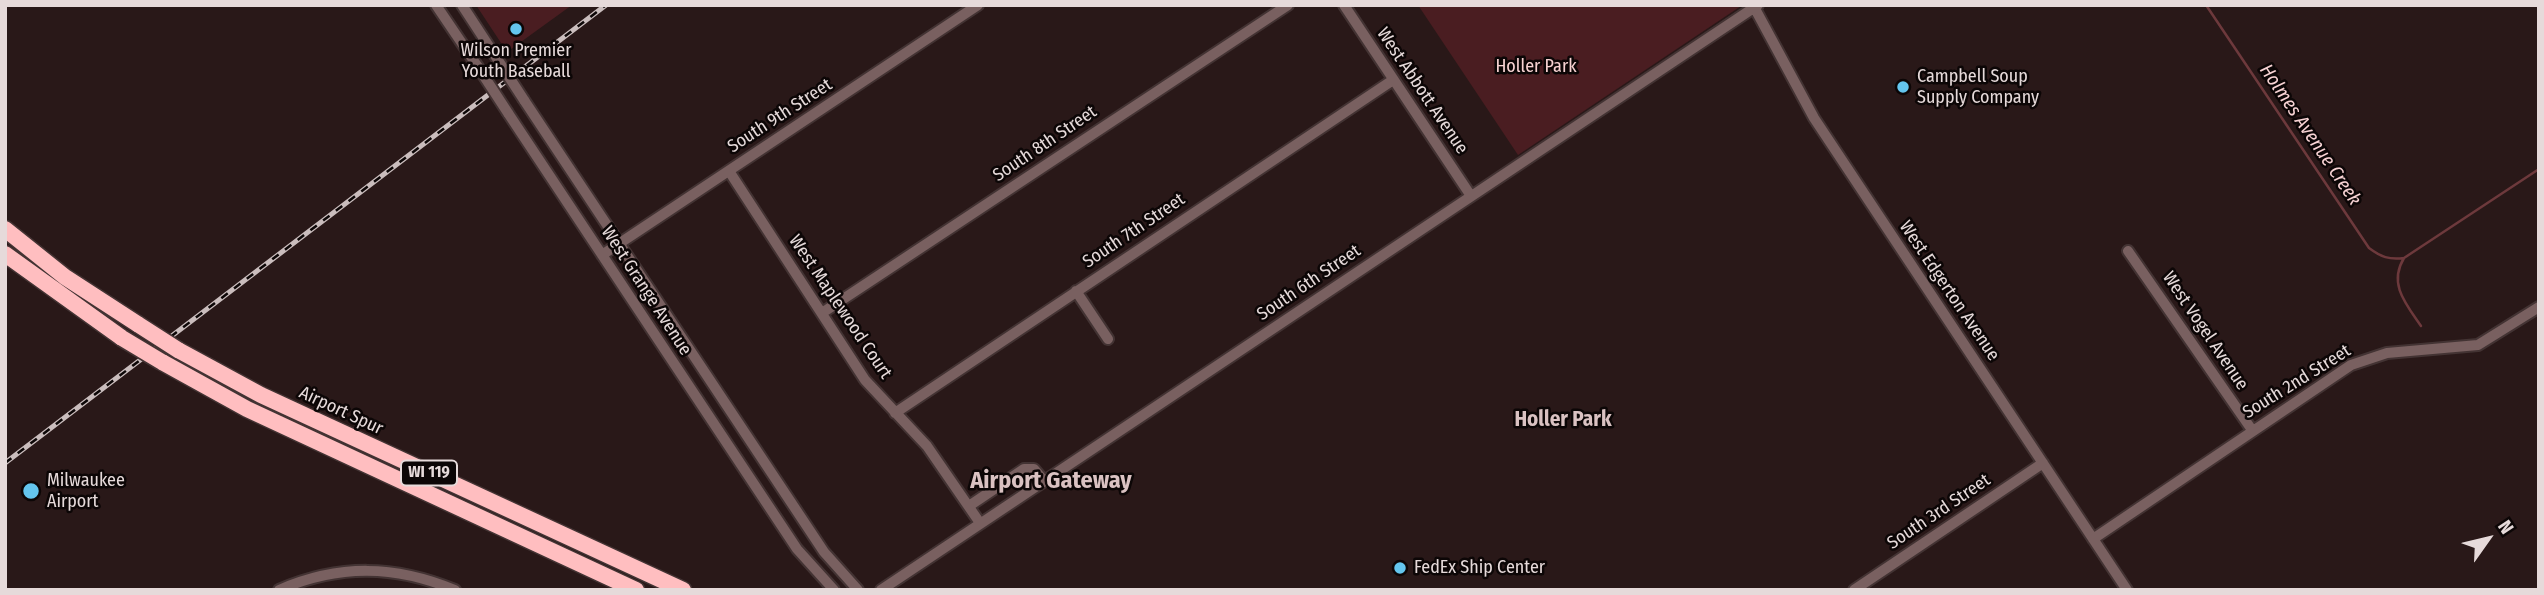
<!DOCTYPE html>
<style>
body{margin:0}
#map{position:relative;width:2544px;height:595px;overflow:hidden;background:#291818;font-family:"Fira Sans Condensed",sans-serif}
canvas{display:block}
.frame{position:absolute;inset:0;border:7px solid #e6dada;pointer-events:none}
.north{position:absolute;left:2453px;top:504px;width:70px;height:70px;-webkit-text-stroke:5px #0c0606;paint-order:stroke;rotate:56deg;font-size:19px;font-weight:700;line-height:28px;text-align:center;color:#e6dada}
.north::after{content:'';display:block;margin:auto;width:24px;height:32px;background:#e6dada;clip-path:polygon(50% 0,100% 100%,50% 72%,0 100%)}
</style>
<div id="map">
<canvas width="2544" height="595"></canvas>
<div class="frame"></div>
<div class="north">N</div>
</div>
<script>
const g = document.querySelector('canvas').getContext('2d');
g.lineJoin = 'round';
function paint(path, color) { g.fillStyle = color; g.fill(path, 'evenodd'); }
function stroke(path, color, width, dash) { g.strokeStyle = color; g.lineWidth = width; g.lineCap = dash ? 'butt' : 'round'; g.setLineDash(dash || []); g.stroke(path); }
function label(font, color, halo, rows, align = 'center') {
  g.font = font + ' "Fira Sans Condensed",sans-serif'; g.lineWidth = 5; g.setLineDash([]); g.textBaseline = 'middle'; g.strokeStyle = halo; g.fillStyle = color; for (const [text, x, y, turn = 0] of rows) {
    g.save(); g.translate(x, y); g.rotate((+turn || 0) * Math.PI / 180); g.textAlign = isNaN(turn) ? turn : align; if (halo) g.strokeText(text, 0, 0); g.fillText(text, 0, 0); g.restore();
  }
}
paint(new Path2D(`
 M 476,5 L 572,5 L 507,52 Z
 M 1418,5 L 1740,5 L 1741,6 L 1518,155 Z`), '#4a1d21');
stroke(new Path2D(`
 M 2206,5 L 2369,248 C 2381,257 2389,260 2404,258 L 2539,169
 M 2404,258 C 2388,284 2406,304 2421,326`), '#6d393c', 2.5);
const minor = new Path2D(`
 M 436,5 L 478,67
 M 462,5 L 494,54
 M 1344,5 L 1471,196
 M 1753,5 L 1814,118 L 2127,590
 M 524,100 L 824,552 L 858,590
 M 508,113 L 797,549 L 834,590
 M 729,171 L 865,380 L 927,446 L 980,523
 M 2128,251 L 2252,430
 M 602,255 L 978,5
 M 1076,291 L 1108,339
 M 822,313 L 1288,5
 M 895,413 L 1393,80
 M 969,506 L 1024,469 L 1034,469 L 1044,481
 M 2093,539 L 2351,365 L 2387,353 L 2478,345 L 2539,307
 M 279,590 C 339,564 395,565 455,590
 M 881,590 L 1758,5
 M 1854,590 L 2043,463`);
const highway = new Path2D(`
 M 5,229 L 65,277 L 139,325
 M 5,254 L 122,338
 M 178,350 L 261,395 L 683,590
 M 162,362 L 247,409 L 636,590`);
stroke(minor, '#433333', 14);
stroke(highway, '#433333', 19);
stroke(minor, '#796060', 10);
stroke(highway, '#ffbec0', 16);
const rail = new Path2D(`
 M 5,463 L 606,5`);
stroke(rail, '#cabdbd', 5);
stroke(rail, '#0c0606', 2.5, [8]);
const minorBridge = new Path2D(`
 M 494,54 L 524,100
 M 478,67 L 508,113`);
const highwayBridge = new Path2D(`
 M 139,325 L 178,350
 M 122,338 L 162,362`);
stroke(minorBridge, '#433333', 14, []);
stroke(highwayBridge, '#433333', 19, []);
stroke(minorBridge, '#796060', 10);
stroke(highwayBridge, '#ffbec0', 16);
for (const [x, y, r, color] of [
 [516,29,7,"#64c5ee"],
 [1903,87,7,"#64c5ee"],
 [31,491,9,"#64c5ee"],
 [1400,568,7,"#64c5ee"]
]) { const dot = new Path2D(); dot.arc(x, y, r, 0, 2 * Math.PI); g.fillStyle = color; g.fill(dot); stroke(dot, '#0c0606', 2.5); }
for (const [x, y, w] of [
 [429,473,56]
]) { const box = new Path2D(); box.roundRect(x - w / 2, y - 12.5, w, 25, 5); g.fillStyle = '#0c0606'; g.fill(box); stroke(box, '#e6dada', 2); }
label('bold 16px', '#e6dada', null, [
 ["WI 119",429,473]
]);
label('18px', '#e6dada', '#0c0606', [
 ["Wilson Premier",516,51,"center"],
 ["Youth Baseball",516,72,"center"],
 ["Campbell Soup",1917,77],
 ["Supply Company",1917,98],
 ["Milwaukee",47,481],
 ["Airport",47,502],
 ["FedEx Ship Center",1414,568]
], 'left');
label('18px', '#f8d3d3', '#0c0606', [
 ["Holler Park",1536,67]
]);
label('18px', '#e6dada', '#0c0606', [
 ["West Abbott Avenue",1422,91,56],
 ["South 9th Street",780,116,-33],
 ["South 8th Street",1045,144,-34],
 ["South 7th Street",1134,231,-34],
 ["South 6th Street",1309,283,-34],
 ["West Grange Avenue",646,291,57],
 ["West Edgerton Avenue",1949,291,56],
 ["West Maplewood Court",840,307,56],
 ["West Vogel Avenue",2205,331,56],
 ["South 2nd Street",2297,382,-32],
 ["Airport Spur",341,411,25],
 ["South 3rd Street",1939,512,-34]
]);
label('italic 19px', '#f8d3d4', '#0c0606', [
 ["Holmes Avenue Creek",2310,135,56]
]);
label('bold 21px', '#dac2c2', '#0c0606', [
 ["Holler Park",1563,420]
]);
label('bold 24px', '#dac2c2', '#0c0606', [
 ["Airport Gateway",1051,481]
]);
</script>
